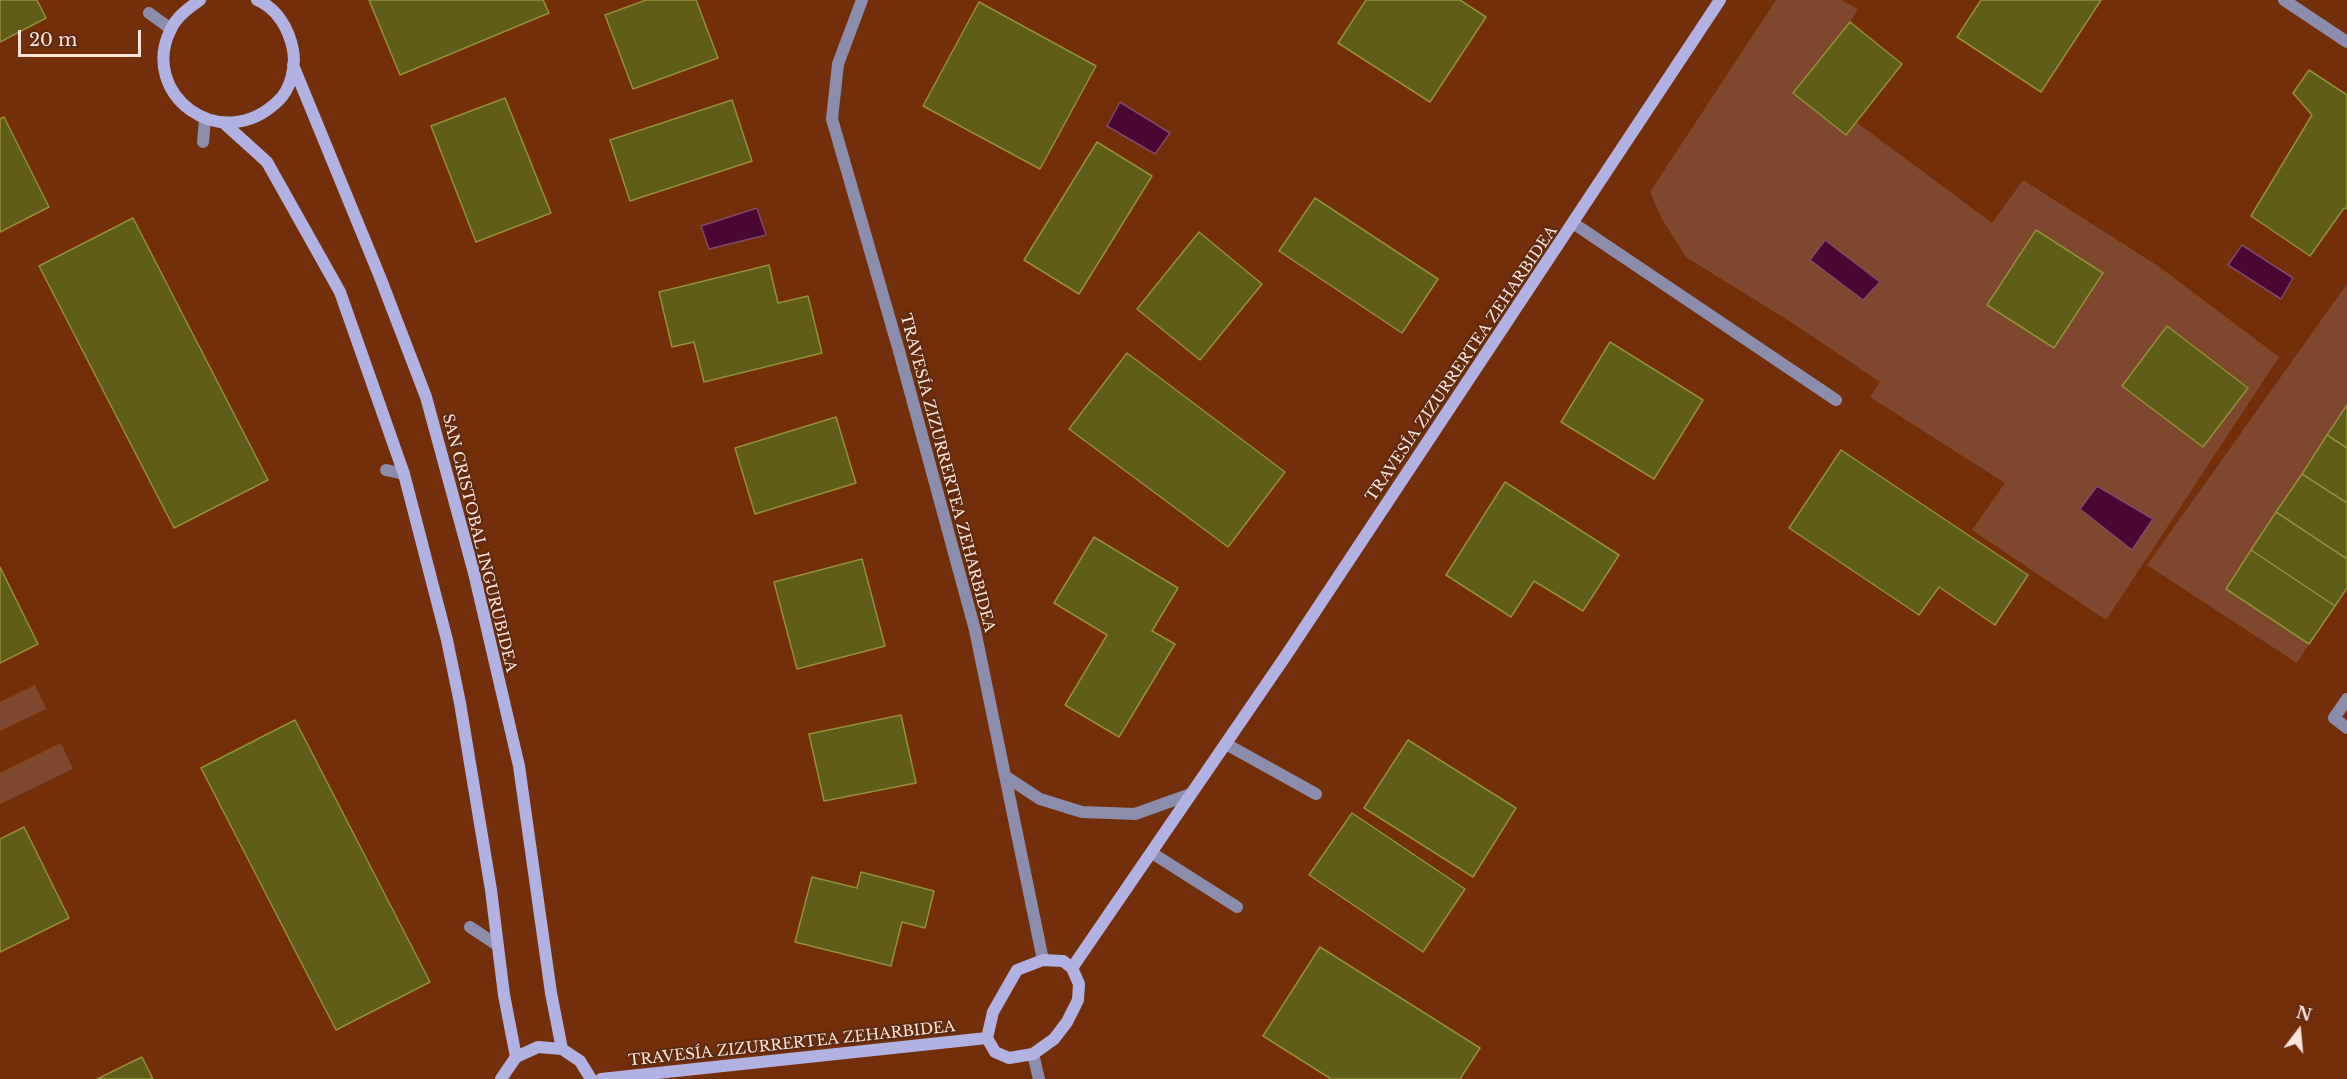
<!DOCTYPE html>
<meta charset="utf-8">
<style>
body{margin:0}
#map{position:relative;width:2347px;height:1079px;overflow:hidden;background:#732f09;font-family:"Libre Baskerville",serif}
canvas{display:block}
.north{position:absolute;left:2269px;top:1001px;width:60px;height:60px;-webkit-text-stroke:4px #5f2b10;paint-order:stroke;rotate:16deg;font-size:16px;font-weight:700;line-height:24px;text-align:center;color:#fde4d9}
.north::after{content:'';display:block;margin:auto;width:21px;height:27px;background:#fde4d9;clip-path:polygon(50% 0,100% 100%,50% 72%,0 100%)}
.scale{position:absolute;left:18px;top:30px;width:123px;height:27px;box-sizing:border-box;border:3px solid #fde4d9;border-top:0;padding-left:8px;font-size:18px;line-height:21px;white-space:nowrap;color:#fde4d9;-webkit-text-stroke:4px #5f2b10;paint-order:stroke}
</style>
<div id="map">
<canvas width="2347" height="1079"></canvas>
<div class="north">N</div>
<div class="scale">20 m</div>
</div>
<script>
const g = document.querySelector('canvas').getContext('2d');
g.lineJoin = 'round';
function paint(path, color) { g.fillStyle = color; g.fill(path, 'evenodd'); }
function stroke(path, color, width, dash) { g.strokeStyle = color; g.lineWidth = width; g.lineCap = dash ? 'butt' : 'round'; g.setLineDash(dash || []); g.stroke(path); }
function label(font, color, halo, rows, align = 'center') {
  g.font = font + ' "Libre Baskerville",serif'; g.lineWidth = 4.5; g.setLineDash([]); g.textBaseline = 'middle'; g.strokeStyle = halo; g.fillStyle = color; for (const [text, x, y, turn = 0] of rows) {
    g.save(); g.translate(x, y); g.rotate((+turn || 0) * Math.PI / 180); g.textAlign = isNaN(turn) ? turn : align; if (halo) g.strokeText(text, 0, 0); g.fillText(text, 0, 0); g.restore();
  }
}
paint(new Path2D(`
 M 1776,0 L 1841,0 L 1858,9 L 1850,22 L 1794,93 L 1846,135 L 1856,122 L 1992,223 L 2023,180 L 2158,266 L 2279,357 L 2106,620 L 1972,530 L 2005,483 L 1870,397 L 1880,382 L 1794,324 L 1686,257 L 1662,219 L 1650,192 Z
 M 2347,284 L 2347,406 L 2226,589 L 2309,644 L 2297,663 L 2147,565 Z
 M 35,685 L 46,709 L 0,731 L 0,702 Z
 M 61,743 L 73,769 L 0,804 L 0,773 Z`), '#7e482f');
const water = new Path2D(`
 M 1120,102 L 1170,133 L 1155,154 L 1107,126 Z
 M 757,208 L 766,235 L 709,249 L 701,226 Z
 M 1825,240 L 1880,282 L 1863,300 L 1810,260 Z
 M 2242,245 L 2293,278 L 2281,299 L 2228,265 Z
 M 2097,486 L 2153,519 L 2132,550 L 2080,509 Z`);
paint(water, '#490833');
stroke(water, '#7f4a65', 1.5);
const building = new Path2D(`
 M 0,0 L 37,0 L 46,18 L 0,42 Z
 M 369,0 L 543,0 L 549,13 L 400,75 Z
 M 646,0 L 696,0 L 718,58 L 633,89 L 605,15 Z
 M 1366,0 L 1460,0 L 1486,17 L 1430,102 L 1338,43 Z
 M 1981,0 L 2101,0 L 2041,92 L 1957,37 Z
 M 979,2 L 1096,66 L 1040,169 L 923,106 Z
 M 1850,22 L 1902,64 L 1846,135 L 1793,93 Z
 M 2309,70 L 2347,95 L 2347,209 L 2344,208 L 2310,256 L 2251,216 L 2312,115 L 2293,93 Z
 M 505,98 L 551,213 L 476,242 L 431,126 Z
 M 732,100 L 752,161 L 630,201 L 610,140 Z
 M 4,117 L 49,207 L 0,232 L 0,119 Z
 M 1097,142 L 1152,176 L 1079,294 L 1024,260 Z
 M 1315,198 L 1438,279 L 1402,333 L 1279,251 Z
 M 133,218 L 268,480 L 174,528 L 39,266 Z
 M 2036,230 L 2103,273 L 2054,348 L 1987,305 Z
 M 1199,232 L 1262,284 L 1200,360 L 1137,309 Z
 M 769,265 L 778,303 L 808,296 L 822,353 L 704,382 L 694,342 L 672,347 L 659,292 Z
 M 2167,326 L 2248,388 L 2203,447 L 2122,386 Z
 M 1610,342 L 1703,400 L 1654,479 L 1561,422 Z
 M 1127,353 L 1285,472 L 1228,547 L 1069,429 Z
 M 2347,405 L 2347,448 L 2327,435 Z
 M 836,417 L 856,483 L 755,514 L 735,448 Z
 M 2327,435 L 2347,448 L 2347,503 L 2302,474 Z
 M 1841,450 L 2028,575 L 1995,625 L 1939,587 L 1919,615 L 1789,528 Z
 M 2302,474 L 2347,503 L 2347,559 L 2276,512 Z
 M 1505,482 L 1619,555 L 1583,611 L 1534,581 L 1511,617 L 1446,575 Z
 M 2276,512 L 2347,559 L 2347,588 L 2335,606 L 2251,550 Z
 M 1094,537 L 1178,588 L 1152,631 L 1175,644 L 1119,737 L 1065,705 L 1107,635 L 1054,603 Z
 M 2251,550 L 2335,606 L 2309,644 L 2226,589 Z
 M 862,559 L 885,646 L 797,669 L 774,582 Z
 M 0,567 L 38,644 L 0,663 Z
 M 901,715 L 916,783 L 824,801 L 809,734 Z
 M 295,720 L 430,982 L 336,1030 L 201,768 Z
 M 1408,740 L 1516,808 L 1473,877 L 1364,808 Z
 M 1352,813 L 1465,889 L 1423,952 L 1309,875 Z
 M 24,827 L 69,918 L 0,952 L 0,839 Z
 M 861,872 L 934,891 L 925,928 L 902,922 L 891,966 L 795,942 L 812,877 L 857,888 Z
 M 1320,947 L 1480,1048 L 1460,1079 L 1331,1079 L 1263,1036 Z
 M 142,1057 L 153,1079 L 97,1079 Z`);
paint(building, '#605c1a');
stroke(building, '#958f3b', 1.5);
stroke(new Path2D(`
 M 149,13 L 171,29
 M 203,142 L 205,119
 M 386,470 L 404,474
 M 470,927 L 497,945`), '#8c8cac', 12);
stroke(new Path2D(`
 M 862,0 L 838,64 L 832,119 L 899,351 L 975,630 L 1043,960
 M 2284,0 L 2347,42
 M 1573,223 L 1836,400
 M 2347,699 L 2334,718 L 2347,728
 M 1226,744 L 1316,794
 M 1005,776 L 1040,799 L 1082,812 L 1135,814 L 1191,794
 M 1152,853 L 1237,907
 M 1033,1054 L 1039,1079`), '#8c8cac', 12);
stroke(new Path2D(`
 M 200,0 C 189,8 177,16 171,29 C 138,93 220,157 278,101 C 291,89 296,66 293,50 C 289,29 277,8 257,0
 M 293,65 L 380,277 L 426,397 L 474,573 L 519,766 L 551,993 L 562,1049
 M 225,124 L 267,162 L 340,292 L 404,474 L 447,640 L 460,703 L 491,890 L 504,995 L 516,1057
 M 1043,960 L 1063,961 L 1072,968 L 1079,984 L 1078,1000 L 1067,1022 L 1054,1039 L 1033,1054 L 1009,1058 L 995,1052 L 987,1038 L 993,1012 L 1017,970 Z
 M 1072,968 L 1287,654 L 1720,0
 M 501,1079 L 516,1057 L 538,1047 L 562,1049 L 580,1061 L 591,1079
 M 601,1079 L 987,1038`), '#b2b1e4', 12);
label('15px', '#fde4d9', '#5f2b10', [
 ["TRAVESÍA ZIZURRERTEA ZEHARBIDEA",1462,364,-56],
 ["TRAVESÍA ZIZURRERTEA ZEHARBIDEA",947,473,75],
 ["SAN CRISTOBAL INGURUBIDEA",479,543,76],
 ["TRAVESÍA ZIZURRERTEA ZEHARBIDEA",792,1044,-6]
]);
</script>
